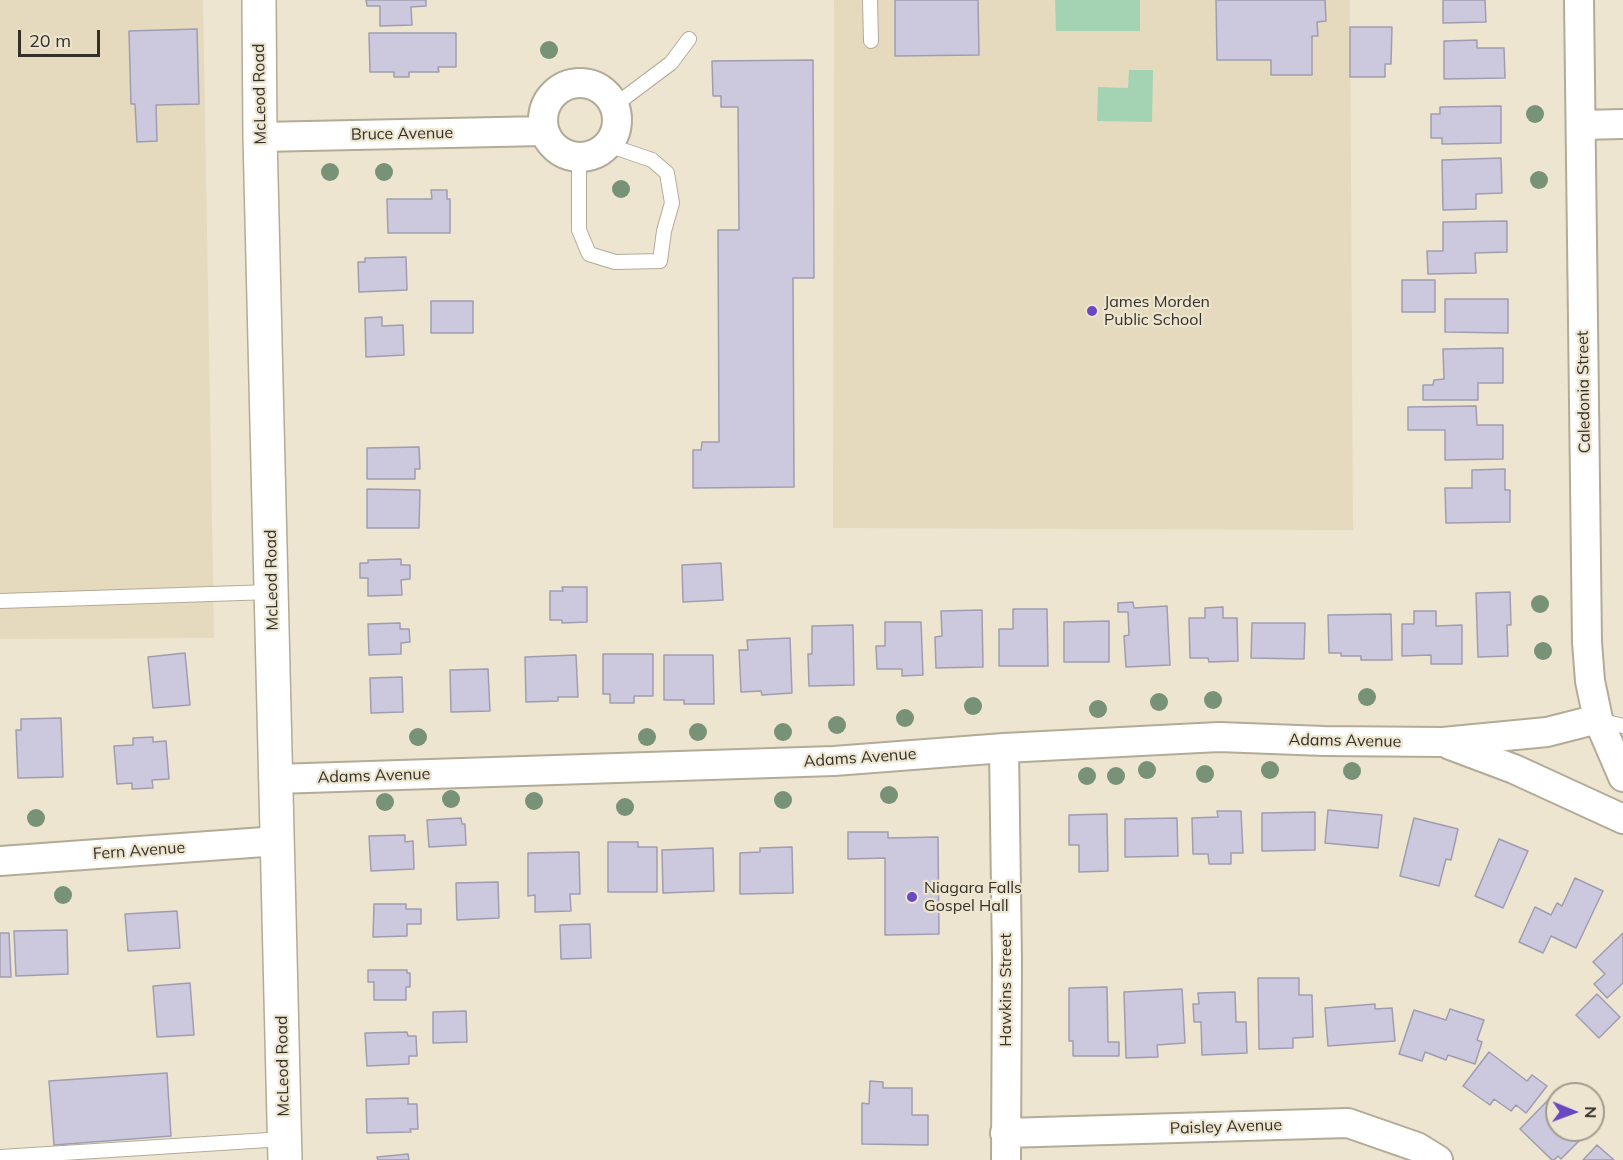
<!DOCTYPE html>
<style>
body{margin:0}
#map{position:relative;width:1623px;height:1160px;overflow:hidden;background:#ede5d0;font-family:Mulish,sans-serif}
canvas{display:block}
.north{position:absolute;left:1545px;top:1082px;width:60px;height:60px;box-sizing:border-box;background:#ede5d0;border:2px solid #a39d8d;border-radius:50%;rotate:91deg;font-size:16px;font-weight:700;line-height:24px;text-align:center;color:#333028}
.north::after{content:'';display:block;margin:auto;width:21px;height:27px;background:#6948c1;clip-path:polygon(50% 0,100% 100%,50% 72%,0 100%)}
.scale{position:absolute;left:18px;top:30px;width:82px;height:27px;box-sizing:border-box;border:3px solid #333028;border-top:0;padding-left:8px;font-size:18px;line-height:21px;white-space:nowrap;color:#333028;-webkit-text-stroke:4px #ede5d0;paint-order:stroke}
</style>
<div id="map">
<canvas width="1623" height="1160"></canvas>
<div class="north">N</div>
<div class="scale">20 m</div>
</div>
<script>
const g = document.querySelector('canvas').getContext('2d');
g.lineJoin = 'round';
function paint(path, color) { g.fillStyle = color; g.fill(path, 'evenodd'); }
function stroke(path, color, width, dash) { g.strokeStyle = color; g.lineWidth = width; g.lineCap = dash ? 'butt' : 'round'; g.setLineDash(dash || []); g.stroke(path); }
function label(font, color, halo, rows, align = 'center') {
  g.font = font + ' Mulish,sans-serif'; g.lineWidth = 4.5; g.setLineDash([]); g.textBaseline = 'middle'; g.strokeStyle = halo; g.fillStyle = color; for (const [text, x, y, turn = 0] of rows) {
    g.save(); g.translate(x, y); g.rotate((+turn || 0) * Math.PI / 180); g.textAlign = isNaN(turn) ? turn : align; if (halo) g.strokeText(text, 0, 0); g.fillText(text, 0, 0); g.restore();
  }
}
paint(new Path2D(`
 M 0,0 L 203,0 L 214,638 L 0,639 Z
 M 834,0 L 1350,0 L 1353,530 L 833,528 Z`), '#e5dabd');
paint(new Path2D(`
 M 1055,0 L 1140,0 L 1140,31 L 1056,31 Z
 M 1129,70 L 1153,70 L 1152,122 L 1097,121 L 1098,87 L 1128,88 Z`), '#a4d3b4');
const building = new Path2D(`
 M 366,0 L 426,0 L 426,6 L 411,7 L 412,25 L 380,26 L 380,6 L 367,6 Z
 M 895,0 L 978,0 L 979,55 L 895,56 Z
 M 1216,0 L 1325,0 L 1326,21 L 1317,22 L 1318,36 L 1312,36 L 1312,75 L 1271,75 L 1271,60 L 1217,60 Z
 M 1443,0 L 1485,0 L 1486,22 L 1443,23 Z
 M 1350,27 L 1392,27 L 1391,64 L 1385,64 L 1385,77 L 1350,77 Z
 M 197,29 L 199,104 L 156,105 L 157,141 L 137,142 L 135,104 L 131,104 L 129,31 Z
 M 369,33 L 456,33 L 456,67 L 438,67 L 439,72 L 409,72 L 409,77 L 394,77 L 394,72 L 370,72 Z
 M 1477,40 L 1477,48 L 1504,48 L 1505,78 L 1444,79 L 1444,41 Z
 M 813,60 L 814,278 L 793,278 L 794,487 L 693,488 L 693,450 L 701,450 L 702,442 L 719,442 L 718,230 L 739,230 L 738,107 L 721,107 L 721,96 L 713,96 L 712,61 Z
 M 1501,106 L 1501,143 L 1442,144 L 1442,138 L 1431,138 L 1431,114 L 1440,114 L 1440,107 Z
 M 1501,158 L 1502,193 L 1476,194 L 1476,209 L 1443,210 L 1442,160 Z
 M 431,190 L 447,190 L 447,199 L 450,199 L 450,233 L 388,233 L 387,199 L 432,199 Z
 M 1507,221 L 1507,252 L 1475,253 L 1476,273 L 1428,274 L 1427,251 L 1443,251 L 1443,222 Z
 M 406,257 L 407,290 L 359,292 L 358,262 L 365,262 L 365,258 Z
 M 1402,280 L 1435,280 L 1435,312 L 1402,312 Z
 M 1445,299 L 1508,299 L 1508,333 L 1445,332 Z
 M 431,301 L 473,301 L 473,333 L 431,333 Z
 M 382,317 L 382,326 L 403,325 L 404,355 L 366,357 L 365,318 Z
 M 1503,348 L 1503,383 L 1478,383 L 1478,400 L 1423,400 L 1423,385 L 1433,385 L 1434,380 L 1444,379 L 1443,349 Z
 M 1476,406 L 1477,425 L 1503,425 L 1503,459 L 1445,460 L 1445,430 L 1408,430 L 1408,407 Z
 M 419,447 L 420,469 L 415,469 L 415,479 L 367,479 L 367,448 Z
 M 1505,469 L 1505,490 L 1510,490 L 1510,522 L 1446,523 L 1445,488 L 1472,488 L 1472,470 Z
 M 367,489 L 420,490 L 419,528 L 367,528 Z
 M 401,559 L 401,565 L 410,565 L 410,579 L 401,580 L 402,595 L 368,596 L 368,578 L 360,578 L 360,563 L 368,563 L 368,560 Z
 M 721,563 L 723,600 L 683,602 L 682,565 Z
 M 562,587 L 587,587 L 587,622 L 562,623 L 562,620 L 550,620 L 550,591 L 563,591 Z
 M 1510,592 L 1511,625 L 1507,625 L 1508,656 L 1478,657 L 1476,593 Z
 M 1133,602 L 1134,608 L 1167,606 L 1170,665 L 1126,667 L 1124,636 L 1129,635 L 1128,612 L 1118,612 L 1118,603 Z
 M 1223,607 L 1223,618 L 1237,618 L 1238,661 L 1209,662 L 1208,658 L 1190,658 L 1189,618 L 1205,618 L 1205,608 Z
 M 1013,609 L 1047,609 L 1048,666 L 999,666 L 999,629 L 1013,629 Z
 M 982,610 L 983,667 L 936,668 L 935,637 L 942,636 L 941,611 Z
 M 1414,611 L 1436,611 L 1436,626 L 1462,625 L 1462,664 L 1431,664 L 1431,655 L 1402,656 L 1402,624 L 1414,624 Z
 M 1391,614 L 1392,660 L 1361,660 L 1361,656 L 1341,656 L 1341,653 L 1329,653 L 1328,615 Z
 M 1109,621 L 1109,662 L 1064,662 L 1064,622 Z
 M 885,622 L 921,622 L 923,675 L 902,676 L 902,669 L 877,669 L 876,646 L 885,646 Z
 M 400,623 L 400,629 L 409,629 L 410,642 L 401,643 L 401,654 L 369,655 L 368,624 Z
 M 1252,623 L 1305,623 L 1304,659 L 1251,658 Z
 M 853,625 L 854,685 L 809,686 L 808,654 L 812,654 L 812,626 Z
 M 790,638 L 792,693 L 762,695 L 761,691 L 741,692 L 739,650 L 748,650 L 747,640 Z
 M 185,653 L 190,705 L 153,708 L 148,657 Z
 M 603,654 L 653,654 L 653,696 L 634,696 L 634,703 L 610,703 L 610,694 L 603,694 Z
 M 576,655 L 578,697 L 558,697 L 558,701 L 526,702 L 525,657 Z
 M 664,655 L 713,655 L 714,704 L 684,704 L 684,700 L 664,700 Z
 M 488,669 L 490,711 L 451,712 L 450,670 Z
 M 402,677 L 403,712 L 371,713 L 370,678 Z
 M 61,718 L 63,777 L 18,778 L 16,730 L 21,730 L 21,719 Z
 M 153,737 L 153,742 L 166,741 L 169,779 L 152,780 L 153,788 L 132,789 L 132,783 L 117,784 L 114,746 L 133,745 L 133,738 Z
 M 1328,810 L 1382,815 L 1378,848 L 1325,843 Z
 M 1217,811 L 1241,811 L 1243,853 L 1231,853 L 1231,864 L 1209,864 L 1208,854 L 1193,854 L 1192,818 L 1218,817 Z
 M 1315,812 L 1315,850 L 1262,851 L 1262,813 Z
 M 1107,814 L 1108,871 L 1079,872 L 1079,845 L 1069,845 L 1069,815 Z
 M 461,818 L 462,824 L 465,824 L 466,845 L 429,847 L 427,820 Z
 M 1177,818 L 1178,856 L 1125,857 L 1125,819 Z
 M 1414,818 L 1458,829 L 1451,860 L 1446,859 L 1439,886 L 1400,876 Z
 M 848,832 L 888,832 L 888,838 L 938,837 L 939,934 L 885,935 L 885,858 L 848,859 Z
 M 405,835 L 405,842 L 413,841 L 414,869 L 371,871 L 369,836 Z
 M 1499,839 L 1528,851 L 1503,908 L 1475,896 Z
 M 608,842 L 638,842 L 638,847 L 657,847 L 657,892 L 608,892 Z
 M 792,847 L 793,893 L 740,894 L 740,853 L 760,852 L 760,848 Z
 M 713,848 L 714,891 L 663,893 L 662,850 Z
 M 579,852 L 580,894 L 570,894 L 571,911 L 535,912 L 535,895 L 528,896 L 528,853 Z
 M 1575,878 L 1603,891 L 1576,948 L 1551,936 L 1543,953 L 1519,942 L 1535,907 L 1551,915 L 1557,903 L 1562,906 Z
 M 498,882 L 499,918 L 457,920 L 456,883 Z
 M 374,904 L 406,904 L 406,909 L 421,909 L 421,924 L 407,924 L 407,936 L 373,937 Z
 M 177,911 L 180,948 L 128,951 L 125,914 Z
 M 590,924 L 591,958 L 561,959 L 560,925 Z
 M 67,930 L 68,974 L 16,976 L 14,931 Z
 M 0,933 L 9,933 L 11,977 L 0,977 Z
 M 1623,933 L 1623,983 L 1607,998 L 1594,984 L 1605,974 L 1593,962 Z
 M 368,970 L 407,970 L 407,973 L 410,973 L 410,987 L 406,987 L 406,1000 L 374,1000 L 374,982 L 368,982 Z
 M 1258,978 L 1299,978 L 1299,995 L 1312,995 L 1313,1037 L 1293,1038 L 1293,1048 L 1259,1049 Z
 M 190,983 L 194,1035 L 157,1037 L 153,986 Z
 M 1107,987 L 1108,1042 L 1119,1042 L 1119,1056 L 1073,1056 L 1073,1041 L 1069,1041 L 1069,988 Z
 M 1182,989 L 1185,1043 L 1157,1045 L 1158,1057 L 1126,1058 L 1124,992 Z
 M 1235,992 L 1236,1022 L 1246,1022 L 1247,1053 L 1202,1055 L 1201,1022 L 1194,1022 L 1193,1004 L 1199,1004 L 1198,993 Z
 M 1597,994 L 1620,1017 L 1599,1038 L 1576,1015 Z
 M 1375,1004 L 1375,1009 L 1392,1008 L 1395,1041 L 1328,1046 L 1325,1008 Z
 M 1450,1009 L 1484,1020 L 1477,1040 L 1482,1042 L 1475,1064 L 1448,1055 L 1446,1060 L 1425,1052 L 1422,1061 L 1399,1054 L 1414,1010 L 1446,1020 Z
 M 466,1011 L 467,1042 L 433,1043 L 433,1012 Z
 M 407,1032 L 408,1036 L 416,1036 L 417,1056 L 409,1056 L 409,1064 L 367,1066 L 365,1033 Z
 M 1489,1052 L 1527,1081 L 1532,1075 L 1547,1086 L 1526,1113 L 1516,1105 L 1511,1111 L 1494,1099 L 1490,1105 L 1463,1086 Z
 M 167,1073 L 171,1136 L 54,1145 L 49,1081 Z
 M 870,1081 L 883,1082 L 883,1088 L 912,1088 L 912,1115 L 928,1115 L 928,1145 L 862,1144 L 862,1103 L 869,1104 Z
 M 408,1098 L 408,1104 L 417,1104 L 418,1129 L 410,1129 L 411,1132 L 367,1133 L 366,1099 Z
 M 1550,1098 L 1557,1104 L 1557,1130 L 1584,1130 L 1587,1133 L 1561,1159 L 1558,1156 L 1554,1160 L 1552,1160 L 1520,1129 Z
 M 1597,1145 L 1614,1160 L 1583,1160 Z
 M 408,1154 L 409,1160 L 378,1160 L 377,1157 Z`);
paint(building, '#ccc8de');
stroke(building, '#a09db1', 1.5);
const lane = new Path2D(`
 M 870,0 L 871,41
 M 615,105 L 671,63 L 689,39
 M 579,157 L 579,230 L 589,254 L 615,262 L 660,261 L 664,231 L 672,203 L 667,173 L 652,160 L 608,145
 M 0,601 L 271,592
 M 1599,720 L 1623,726
 M 0,1157 L 284,1139`);
const street = new Path2D(`
 M 1579,0 L 1587,642 L 1590,681 L 1598,719 L 1623,777
 M543 120a37 37 0 1 1 74 0a37 37 0 1 1-74 0Z
 M 1581,125 L 1623,124
 M 260,137 L 544,131
 M 1450,745 L 1514,769 L 1623,819
 M 1004,748 L 1007,960 L 1006,1160
 M 276,779 L 834,761 L 1004,748 L 1219,737 L 1324,741 L 1443,742 L 1547,732 L 1598,719
 M 0,861 L 278,841
 M 1005,1133 L 1348,1123 L 1417,1147 L 1438,1160`);
const secondary = new Path2D(`
 M 259,0 L 260,137 L 285,1160`);
stroke(lane, '#b3ab97', 16);
stroke(street, '#b3ab97', 32);
stroke(secondary, '#b3ab97', 36);
stroke(lane, '#fff', 14);
stroke(street, '#fff', 28);
stroke(secondary, '#fff', 33);
g.fillStyle = '#789278';
for (const [x, y] of [
 [549,50],
 [1535,114],
 [330,172],
 [384,172],
 [1539,180],
 [621,189],
 [1540,604],
 [1543,651],
 [1367,697],
 [1213,700],
 [1159,702],
 [973,706],
 [1098,709],
 [905,718],
 [837,725],
 [698,732],
 [783,732],
 [418,737],
 [647,737],
 [1147,770],
 [1270,770],
 [1352,771],
 [1205,774],
 [1087,776],
 [1116,776],
 [889,795],
 [451,799],
 [783,800],
 [534,801],
 [385,802],
 [625,807],
 [36,818],
 [63,895]
]) { g.beginPath(); g.arc(x, y, 9, 0, 2 * Math.PI); g.fill(); }
for (const [x, y, r, color] of [
 [1092,311,6,"#6948c1"],
 [912,897,6,"#6948c1"]
]) { const dot = new Path2D(); dot.arc(x, y, r, 0, 2 * Math.PI); g.fillStyle = color; g.fill(dot); stroke(dot, '#ede5d0', 2); }
label('16px', '#333028', '#ede5d0', [
 ["McLeod Road",260,94,-91],
 ["Bruce Avenue",402,134,-1],
 ["Caledonia Street",1584,392,-91],
 ["McLeod Road",272,580,-91],
 ["Adams Avenue",1345,741,1],
 ["Adams Avenue",860,758,-4],
 ["Adams Avenue",374,776,-2],
 ["Fern Avenue",139,851,-4],
 ["Hawkins Street",1006,990,-90],
 ["McLeod Road",283,1066,-91],
 ["Paisley Avenue",1226,1127,-2]
]);
label('16px', '#333028', '#ede5d0', [
 ["James Morden",1104,302],
 ["Public School",1104,320],
 ["Niagara Falls",924,888],
 ["Gospel Hall",924,906]
], 'left');
</script>
